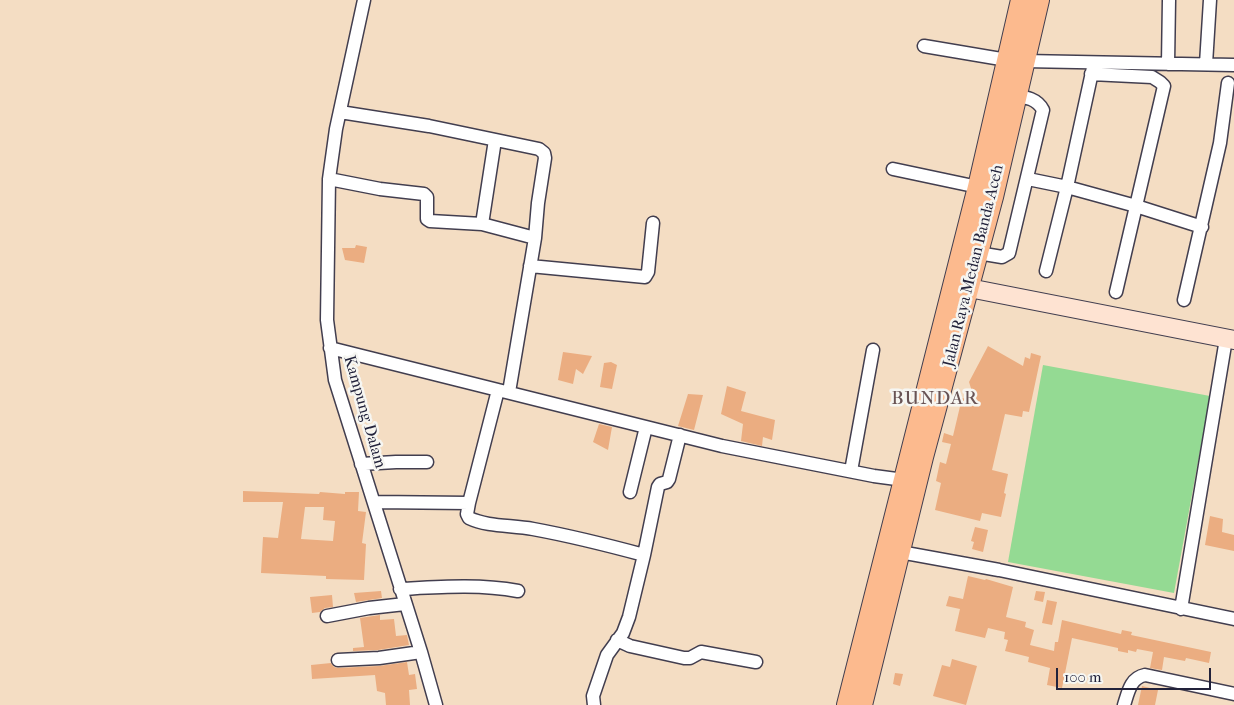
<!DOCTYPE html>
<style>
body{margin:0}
#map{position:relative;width:1234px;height:705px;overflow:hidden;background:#f4ddc3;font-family:"IM FELL French Canon",serif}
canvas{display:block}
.scale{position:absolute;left:1056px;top:668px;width:155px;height:22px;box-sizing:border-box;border:2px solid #22223b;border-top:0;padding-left:6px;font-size:15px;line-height:18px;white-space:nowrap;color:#22223b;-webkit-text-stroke:4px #f6f6f2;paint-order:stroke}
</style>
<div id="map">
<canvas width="1234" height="705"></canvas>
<div class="scale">100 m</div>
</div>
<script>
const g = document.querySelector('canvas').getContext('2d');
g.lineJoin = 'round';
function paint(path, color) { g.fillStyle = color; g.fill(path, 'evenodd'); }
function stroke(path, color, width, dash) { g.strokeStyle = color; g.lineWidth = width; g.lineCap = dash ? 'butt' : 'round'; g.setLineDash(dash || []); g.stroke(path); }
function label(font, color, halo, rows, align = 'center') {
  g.font = font + ' "IM FELL French Canon",serif'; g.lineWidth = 5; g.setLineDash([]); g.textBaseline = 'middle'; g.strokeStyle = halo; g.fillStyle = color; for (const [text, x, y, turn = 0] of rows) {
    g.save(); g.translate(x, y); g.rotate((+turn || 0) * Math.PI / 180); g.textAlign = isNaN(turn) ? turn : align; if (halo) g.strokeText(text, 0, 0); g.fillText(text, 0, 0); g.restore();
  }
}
paint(new Path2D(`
 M 1043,365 L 1210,396 L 1174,593 L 1008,562 Z`), '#94da93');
paint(new Path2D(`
 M 356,245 L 367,247 L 364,263 L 345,260 L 342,248 L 355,248 Z
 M 988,346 L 1023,366 L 1025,357 L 1030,359 L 1031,353 L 1041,356 L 1029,412 L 1023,411 L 1022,417 L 1005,414 L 992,470 L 1008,474 L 1004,493 L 1006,494 L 1001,517 L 982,513 L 980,521 L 935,510 L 941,483 L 936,481 L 940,462 L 946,464 L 951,444 L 942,442 L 944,433 L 953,436 L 962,398 L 975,401 L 969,382 Z
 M 563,352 L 592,356 L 583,374 L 576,369 L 573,384 L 558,380 Z
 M 611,362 L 617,365 L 612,389 L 600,387 L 604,363 Z
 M 727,386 L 746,392 L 741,411 L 775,420 L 772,440 L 763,437 L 762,446 L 741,441 L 743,424 L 721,414 Z
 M 688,394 L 703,395 L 694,430 L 678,426 Z
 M 599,424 L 612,427 L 608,450 L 593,442 Z
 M 243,491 L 319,494 L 320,492 L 345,494 L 345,492 L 359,492 L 358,511 L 366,512 L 362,543 L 366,544 L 364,580 L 326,579 L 326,576 L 261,573 L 263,537 L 278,538 L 283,502 L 243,502 ZM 305,507 L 324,507 L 323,520 L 335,521 L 333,541 L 301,539 Z
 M 1210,516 L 1223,519 L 1222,532 L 1234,535 L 1234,551 L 1205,545 Z
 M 975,527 L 988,530 L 983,552 L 972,549 L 974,542 L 971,541 Z
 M 968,576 L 985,580 L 986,579 L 1013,587 L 1006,617 L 1026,622 L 1025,627 L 1034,630 L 1030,645 L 1054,651 L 1055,642 L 1058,642 L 1062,620 L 1121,634 L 1122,630 L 1132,632 L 1131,635 L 1211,652 L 1209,663 L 1186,658 L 1185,661 L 1164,657 L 1162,670 L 1150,668 L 1153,652 L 1137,649 L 1136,652 L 1128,650 L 1128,653 L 1118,651 L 1118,648 L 1072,638 L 1062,688 L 1047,685 L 1050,668 L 1028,662 L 1029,657 L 1005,651 L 1008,640 L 1004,639 L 1005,632 L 988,628 L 985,638 L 955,631 L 960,609 L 946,606 L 949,596 L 963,599 Z
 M 381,591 L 382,598 L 356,602 L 354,593 Z
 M 1036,591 L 1045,592 L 1043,602 L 1034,600 Z
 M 332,595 L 333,607 L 325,608 L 320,612 L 312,613 L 310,597 Z
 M 1047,600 L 1057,602 L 1052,625 L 1042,623 Z
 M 380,615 L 380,620 L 394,619 L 396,636 L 407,635 L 409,645 L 378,650 L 353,651 L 353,648 L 364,647 L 360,618 Z
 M 952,659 L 977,666 L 966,705 L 933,696 L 942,665 L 950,667 Z
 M 407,662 L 409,675 L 415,674 L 417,689 L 409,690 L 410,705 L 386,705 L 385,693 L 377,691 L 375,675 L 312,679 L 311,665 L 331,663 L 334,667 L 338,668 L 379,666 Z
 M 895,673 L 903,674 L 900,686 L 893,684 Z
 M 1142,686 L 1158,690 L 1155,705 L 1138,705 Z`), '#ebad81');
const minor = new Path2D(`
 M 364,0 L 336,129 L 329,179 L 327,320 L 335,380 L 421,652 L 436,705
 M 924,46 L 1007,60
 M 1024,61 L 1234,65
 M 1168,64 L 1169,0
 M 1206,64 L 1210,0
 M 1091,74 L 1152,77 L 1160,82 L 1164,86 L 1116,292
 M 340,112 L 429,126 L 539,149 L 544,153 L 545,158 L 538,203 L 535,238
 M 893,169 L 978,187
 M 329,179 L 380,189 L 424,194 L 427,197 L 427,219 L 430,221 L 482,224 L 535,238 L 509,392
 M 1028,179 L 1067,187 L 1136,206 L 1202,227
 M 482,224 L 495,140
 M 978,253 L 1002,257 L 1009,253 L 1043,110 C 1036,97 1023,97 1010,95
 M 530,266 L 645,277 L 648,272 L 653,223
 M 1046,271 L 1067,187 L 1094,63
 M 1184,300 L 1220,143 L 1228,83
 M 330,348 L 722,446 L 874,476 L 904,480
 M 498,390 L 469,503 L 467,514 L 469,518 C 488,527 512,525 533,529 C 571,536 607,545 644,555 L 629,617 L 623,633 L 607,655 L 593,696 L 594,705
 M 361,464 L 396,462 L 427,462
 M 851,471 L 873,350
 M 630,492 L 646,427
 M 374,502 L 469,503
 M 900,552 L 999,570 L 1234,619
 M 644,555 L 658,487 L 660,484 L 667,482 L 669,479 L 680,435
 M 400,589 C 440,587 479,584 518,591
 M 1181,609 L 1226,339
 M 327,616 L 369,608 L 405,604
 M 617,640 L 630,646 L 684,658 L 690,658 L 701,652 L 756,662
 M 338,660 L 379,658 L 421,652
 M 1124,705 C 1128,693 1130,678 1145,675 L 1234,694`);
const secondary = new Path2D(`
 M 969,288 L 1234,340`);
const trunk = new Path2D(`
 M 847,705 L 978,187 L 1021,0
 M 862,705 L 923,457 L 993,197 L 1039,0`);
stroke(minor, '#423e4f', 15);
stroke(secondary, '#423e4f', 20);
stroke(trunk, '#423e4f', 22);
stroke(minor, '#fff', 12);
stroke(secondary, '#fee3d2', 18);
stroke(trunk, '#fcba8e', 20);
label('16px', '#22223b', '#f6f6f2', [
 ["Jalan Raya Medan Banda Aceh",974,266,-76],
 ["Kampung Dalam",364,412,74]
]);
g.letterSpacing = '1px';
label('19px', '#685354', '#f6f6f2', [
 ["BUNDAR",935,399]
]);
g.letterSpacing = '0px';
</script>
